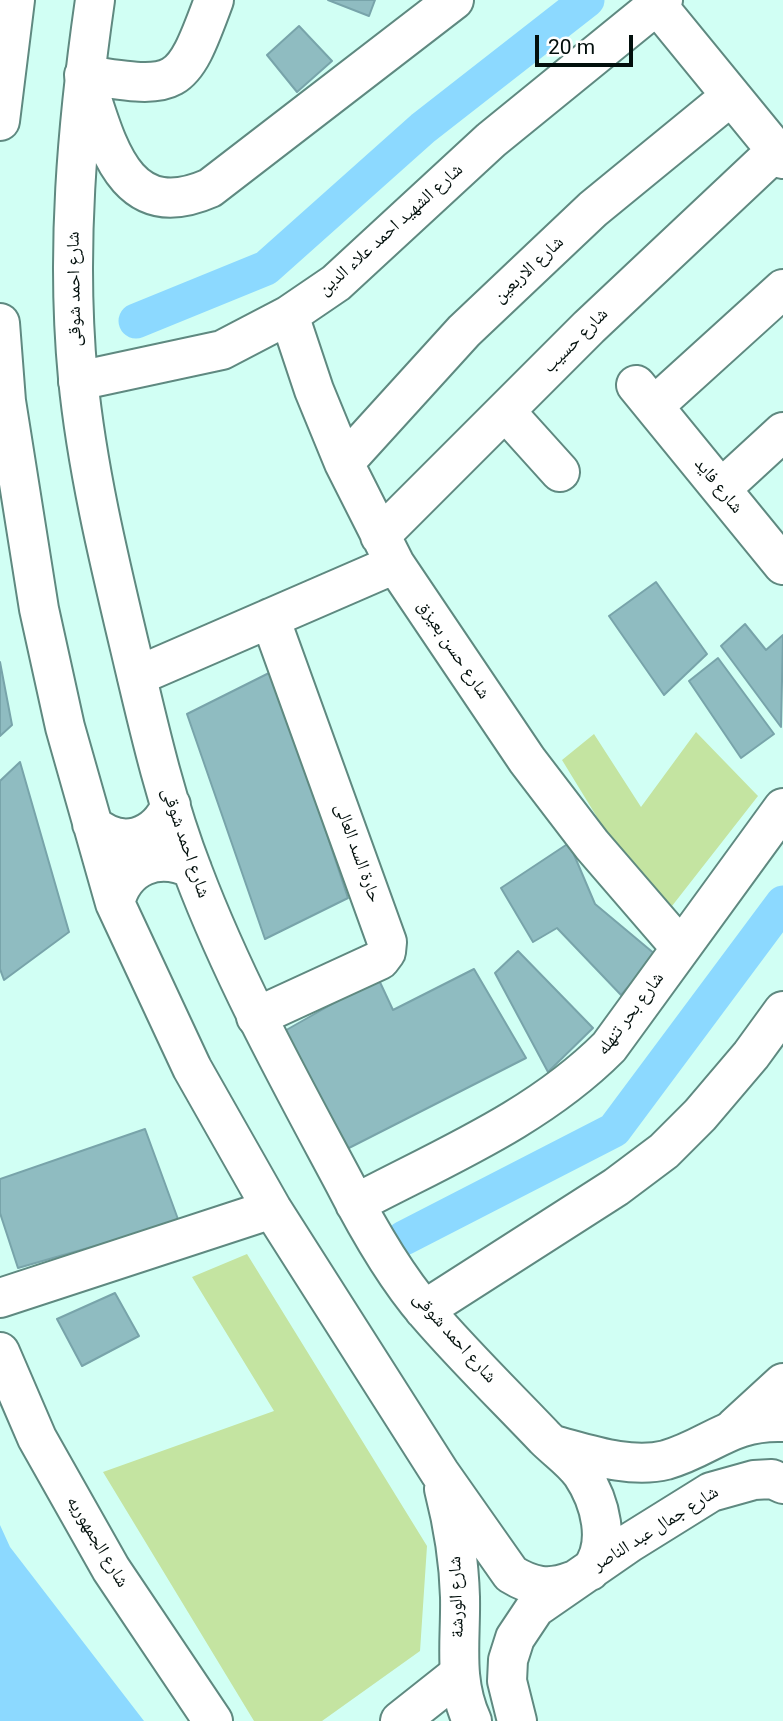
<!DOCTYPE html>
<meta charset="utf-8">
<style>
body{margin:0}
#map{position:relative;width:783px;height:1721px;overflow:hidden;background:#d1fff4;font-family:Roboto,sans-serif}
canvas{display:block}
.scale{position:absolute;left:535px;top:35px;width:98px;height:32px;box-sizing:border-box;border:4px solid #020f0c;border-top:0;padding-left:9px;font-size:21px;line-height:24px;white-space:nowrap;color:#020f0c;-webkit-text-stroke:5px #fff;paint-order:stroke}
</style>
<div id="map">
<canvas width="783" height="1721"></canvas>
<div class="scale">20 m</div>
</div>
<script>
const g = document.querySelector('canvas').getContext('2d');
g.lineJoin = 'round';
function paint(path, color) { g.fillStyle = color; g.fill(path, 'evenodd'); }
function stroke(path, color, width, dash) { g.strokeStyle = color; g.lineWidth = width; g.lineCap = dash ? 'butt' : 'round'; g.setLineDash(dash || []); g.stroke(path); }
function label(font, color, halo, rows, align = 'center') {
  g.font = font + ' Roboto,"Noto Naskh Arabic",sans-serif'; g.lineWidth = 6; g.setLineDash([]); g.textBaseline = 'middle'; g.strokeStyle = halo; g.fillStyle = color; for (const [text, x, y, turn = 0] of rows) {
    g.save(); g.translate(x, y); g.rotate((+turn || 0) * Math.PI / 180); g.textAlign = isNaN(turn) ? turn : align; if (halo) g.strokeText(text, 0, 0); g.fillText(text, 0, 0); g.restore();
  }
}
paint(new Path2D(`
 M 696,732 L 758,796 L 672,906 L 611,840 L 562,760 L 594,734 L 641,807 Z
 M 247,1254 L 427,1546 L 420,1651 L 322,1721 L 254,1721 L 103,1472 L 274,1411 L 192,1277 Z`), '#c4e4a1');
paint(new Path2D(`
 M 0,1525 L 10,1547 L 144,1721 L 0,1721 Z`), '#8cd9ff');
stroke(new Path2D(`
 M 136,321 L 266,268 L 423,128 L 587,0
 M 404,1238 L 614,1130 L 783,903`), '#8cd9ff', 35);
const building = new Path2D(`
 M 328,0 L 375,0 L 369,16 Z
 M 299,26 L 332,61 L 297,92 L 267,55 Z
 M 656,582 L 707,654 L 664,695 L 609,616 Z
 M 745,624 L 766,650 L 783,635 L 781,727 L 721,646 Z
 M 718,658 L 774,734 L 741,758 L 689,681 Z
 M 0,662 L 12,725 L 0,736 Z
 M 273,671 L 348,898 L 265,939 L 187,714 Z
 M 20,762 L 69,932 L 4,980 L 0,969 L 0,781 Z
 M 569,843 L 595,904 L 656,955 L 621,995 L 557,928 L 533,942 L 501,888 Z
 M 518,951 L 593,1028 L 548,1072 L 495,973 Z
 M 474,969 L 526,1058 L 345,1150 L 281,1033 L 378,978 L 393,1010 Z
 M 145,1129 L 179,1222 L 18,1268 L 0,1213 L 0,1179 Z
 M 115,1293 L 139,1336 L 82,1366 L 57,1319 Z`);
paint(building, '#8fbcc1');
stroke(building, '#78a4aa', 2);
const minor = new Path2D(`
 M 214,0 C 181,90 178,89 84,75 C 106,138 121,227 210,188 L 454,0
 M 657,5 L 783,159
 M 289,315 L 314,390 L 344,463 L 395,564 L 527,760 L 592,845 L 680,947
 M 78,381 L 222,350 L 289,315 L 336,283 L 491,140 L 663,0
 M 636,385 L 783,565
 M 654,406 L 783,289
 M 505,411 L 560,472
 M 344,463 L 464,331 L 593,209 L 731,96
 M 721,489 L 783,432
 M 380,536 L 589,327 L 776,151
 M 137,676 L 395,564
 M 256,1017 L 380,960 L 386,952 L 387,942 L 270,618
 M 0,1352 L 37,1438 L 111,1569 L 213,1721
 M 735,1427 L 783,1383
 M 400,1721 L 458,1675`);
const major = new Path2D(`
 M 95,0 C 77,125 66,252 78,378 C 87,469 109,560 130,648 C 148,724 165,800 193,872 C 234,980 290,1081 344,1182 C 367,1227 394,1275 427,1313 C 464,1356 506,1397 545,1438 C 557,1450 572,1460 582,1474 C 600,1501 612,1544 590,1571
 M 0,121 L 15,0
 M 0,323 L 6,401 L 39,609 L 65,727 L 115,903 L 192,1068 L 272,1209 L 440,1473 L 511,1574 C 532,1587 549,1590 572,1581
 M 92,824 C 121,850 156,839 171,805
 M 115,903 C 124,866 158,852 192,869
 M 355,1204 C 444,1157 537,1119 609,1047 L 783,808
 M 0,1298 L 272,1209
 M 424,1310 L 616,1187 L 664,1151 L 700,1115 L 751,1055 L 783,1011
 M 554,1445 C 588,1454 630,1469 666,1460 C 711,1447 730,1420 783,1422
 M 444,1489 C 453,1524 459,1561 460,1597 C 461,1641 453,1680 472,1721
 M 517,1721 L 507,1681 L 508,1660 L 515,1638 L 535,1608 L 629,1543 L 711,1492 L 754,1480 L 772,1479 L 783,1484`);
stroke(minor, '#5f8980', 42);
stroke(major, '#5f8980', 42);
stroke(minor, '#fff', 38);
stroke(major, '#fff', 38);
label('18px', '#020f0c', '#fff', [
 ["شارع الشهيد احمد علاء الدين",391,230,-42],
 ["شارع الاربعين",529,270,-43],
 ["شارع احمد شوقى",75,289,-91],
 ["شارع حسيب",576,341,-45],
 ["شارع فايد",718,486,51],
 ["شارع حسن بعيزق",453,650,56],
 ["شارع احمد شوقى",185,843,71],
 ["حارة السد العالى",357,853,70],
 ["شارع بحر تنهله",631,1014,-53],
 ["شارع احمد شوقى",454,1338,48],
 ["شارع جمال عبد الناصر",656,1529,-32],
 ["شارع الجمهوريه",97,1542,59],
 ["شارع الورشة",457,1597,-92]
]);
</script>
